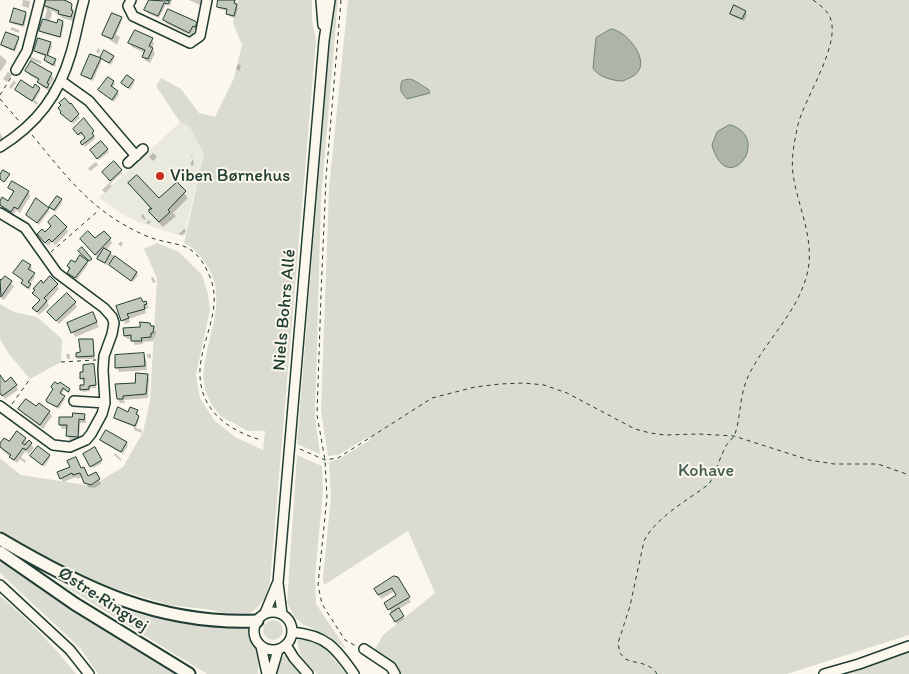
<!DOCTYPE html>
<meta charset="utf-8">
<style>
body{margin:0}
canvas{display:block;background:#fbf7ec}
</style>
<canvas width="909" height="674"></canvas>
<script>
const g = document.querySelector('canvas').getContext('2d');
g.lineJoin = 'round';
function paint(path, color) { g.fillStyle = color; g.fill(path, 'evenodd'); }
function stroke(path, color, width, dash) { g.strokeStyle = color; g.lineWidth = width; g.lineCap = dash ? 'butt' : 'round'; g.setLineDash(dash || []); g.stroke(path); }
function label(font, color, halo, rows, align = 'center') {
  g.font = font + ' Itim,sans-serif'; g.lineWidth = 4; g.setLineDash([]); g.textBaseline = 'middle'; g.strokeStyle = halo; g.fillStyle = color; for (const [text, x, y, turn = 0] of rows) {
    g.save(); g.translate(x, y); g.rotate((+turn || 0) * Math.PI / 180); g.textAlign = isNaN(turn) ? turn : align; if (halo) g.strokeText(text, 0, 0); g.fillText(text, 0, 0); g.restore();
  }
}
paint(new Path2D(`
 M 180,122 L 189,126 L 204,154 L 184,237 L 136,221 L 124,215 L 99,198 Z`), '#eae9de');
paint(new Path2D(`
 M 238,0 L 312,0 L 312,20 L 316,40 L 270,582 L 265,597 L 258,607 L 249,614 L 224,614 L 213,610 L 169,605 L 113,588 L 61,566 L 0,530 L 0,458 L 21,475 L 92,486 L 123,467 L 143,432 L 150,401 L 157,278 L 144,249 L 157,243 L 179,252 L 202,275 L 208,294 L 210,310 L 196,375 L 200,398 L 214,420 L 235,437 L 263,450 L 265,431 C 259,430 251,432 246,430 C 242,428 239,426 236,424 C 232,422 228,421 225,419 C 210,409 201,386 204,368 C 208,334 227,299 208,267 C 201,256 195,249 184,243 L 204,154 L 189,126 L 180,122 L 156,86 L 161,78 L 181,89 L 199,113 L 215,117 L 234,78 L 242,45 L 233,23 Z
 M 333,0 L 338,0 L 321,200 L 315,416 L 320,454 L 297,444 Z
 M 348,0 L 909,0 L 909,635 L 787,674 L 401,674 L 394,664 L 374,651 L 383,635 L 435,593 L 408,531 L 324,585 L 323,578 L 331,496 L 329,462 L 339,459 L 370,440 L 368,437 L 338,455 L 328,456 L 321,411 L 329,189 Z
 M 0,304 L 14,312 L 37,317 L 62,339 L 61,362 L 30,379 L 9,354 L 0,339 Z
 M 297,455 L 322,466 L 323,490 L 315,577 L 316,604 L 347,650 L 330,637 L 304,625 L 295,618 L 287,603 Z
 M 0,562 L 181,674 L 98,674 L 80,648 L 0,573 Z
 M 61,584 C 91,596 120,610 151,617 C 183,624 217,626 250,629 L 259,661 L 258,674 L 207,674 Z
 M 0,596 C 28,619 53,645 76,674 L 0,674 Z
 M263 630a10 10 0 1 1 20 0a10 10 0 1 1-20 0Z
 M 298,639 L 320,642 L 346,674 L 317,674 C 306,663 297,655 298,639 Z
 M 909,650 L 909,674 L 836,674 L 850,669 L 850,672 Z
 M 286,655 L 300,674 L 276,674 L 277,661 Z`), '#dbdcd1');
const water = new Path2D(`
 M 611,29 C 625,30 647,56 639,70 C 636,76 629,78 623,81 C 613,81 598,77 593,68 L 596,38 Z
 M 409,79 C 414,79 422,86 428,89 L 430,93 L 407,99 C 401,92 399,90 402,81 Z
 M 729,125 C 733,125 736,127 739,129 C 766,147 726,196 712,145 L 717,132 Z`);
paint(water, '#adb4aa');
stroke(water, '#74847b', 1);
paint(new Path2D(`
 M 23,0 L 30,1 L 29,8 L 22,6 Z
 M 45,0 L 67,0 L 66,3 L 71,6 L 74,10 L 73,21 L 62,18 L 59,14 L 50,10 L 52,14 L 49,22 L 58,24 L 62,22 L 64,24 L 61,38 L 42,33 L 41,30 L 47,21 L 45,18 L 47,10 L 44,5 Z
 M 150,0 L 159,0 L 165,3 L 167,0 L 172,0 L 170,6 L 166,4 L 159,18 L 147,13 L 146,10 Z
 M 189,0 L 202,0 L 200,5 Z
 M 219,0 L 236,0 L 235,5 L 238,8 L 235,18 L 229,16 L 228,11 L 219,9 L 218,7 Z
 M 745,12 L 747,14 L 744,21 L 733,16 L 731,14 Z
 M 26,13 L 27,16 L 24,27 L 13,24 L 11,21 Z
 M 121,18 L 122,21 L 116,35 L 120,37 L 117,45 L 103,35 Z
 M 164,20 L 196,24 L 199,28 L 198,31 L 195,29 L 192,36 L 167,24 Z
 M 11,27 L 19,30 L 19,33 L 11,30 Z
 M 18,38 L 19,40 L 15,52 L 4,47 L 2,45 Z
 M 152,39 L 154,44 L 152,48 L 155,53 L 150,63 L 146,61 L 143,57 L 145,53 L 132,47 L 130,43 Z
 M 50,43 L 52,46 L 48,57 L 55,60 L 56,63 L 55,67 L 47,63 L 45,60 L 47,57 L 37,53 L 35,51 Z
 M 98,48 L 100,50 L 99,54 L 96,52 Z
 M 0,55 L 7,61 L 1,71 L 0,70 Z
 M 30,56 L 41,61 L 41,64 L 30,60 Z
 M 113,57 L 114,59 L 111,65 L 101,58 Z
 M 100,59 L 101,62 L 93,81 L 84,77 L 82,74 Z
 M 238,64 L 241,66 L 239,71 L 236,69 Z
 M 26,71 L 51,74 L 54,79 L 49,86 L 51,89 L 49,91 L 41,86 L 39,81 L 29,75 Z
 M 8,72 L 12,75 L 7,82 L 3,79 Z
 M 14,80 L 16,83 L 11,89 L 9,87 Z
 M 133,81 L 134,83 L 130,90 L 123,83 Z
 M 113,82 L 115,84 L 112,88 L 119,94 L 114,102 L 99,90 Z
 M 39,88 L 40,91 L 35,100 L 38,103 L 37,105 L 16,90 Z
 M 71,105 L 80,118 L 73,124 L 67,117 L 66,118 L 61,110 Z
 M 76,132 L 93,132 L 95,139 L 85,147 L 82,142 L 86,139 L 83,134 L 80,136 Z
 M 0,133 L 3,138 L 0,141 Z
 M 101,142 L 109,152 L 99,160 L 93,153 Z
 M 153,153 L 157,157 L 153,161 L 149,157 Z
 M 191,155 L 192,155 L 194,164 L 192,166 L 190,164 L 193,159 Z
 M 96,162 L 98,165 L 90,171 L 88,168 Z
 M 121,170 L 122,173 L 110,184 L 112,186 L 105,193 L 102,190 L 111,181 L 105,175 Z
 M 130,184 L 159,200 L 177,184 L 188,198 L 173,213 L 176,216 L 163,227 L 154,218 L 151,212 L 151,210 Z
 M 10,188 L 28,192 L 30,196 L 20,213 L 16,210 L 13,215 L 2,208 L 0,205 L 9,203 L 14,193 Z
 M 61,200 L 62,203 L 55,212 L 50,207 Z
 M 48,209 L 49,211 L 39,225 L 28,215 Z
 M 143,214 L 146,219 L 144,220 L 141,216 Z
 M 149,220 L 151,222 L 149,224 L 146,223 Z
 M 66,228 L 68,232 L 55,245 L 52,242 L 48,246 L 38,234 Z
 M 184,229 L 186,230 L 185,233 L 182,235 L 177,233 L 180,233 Z
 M 81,239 L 95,240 L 110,239 L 112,243 L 106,250 L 137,273 L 138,275 L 133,282 L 112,267 L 110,264 L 107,265 L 100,261 Z
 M 121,241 L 123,243 L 121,247 L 118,244 Z
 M 87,262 L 88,264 L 77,280 L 70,275 L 68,266 Z
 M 30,266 L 32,268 L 30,271 L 35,277 L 30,284 L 31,287 L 29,290 L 24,286 L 22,283 L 24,281 L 15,273 Z
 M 5,277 L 14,286 L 4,300 L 0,297 L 0,281 L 2,282 Z
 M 153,277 L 156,282 L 153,283 L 151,278 Z
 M 43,285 L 57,285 L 59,289 L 47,302 L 49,306 L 39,315 L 34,308 L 40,301 L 34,293 Z
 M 75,302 L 77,307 L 59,324 L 49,312 Z
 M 146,302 L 149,308 L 145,309 L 146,313 L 129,319 L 130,322 L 125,324 L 118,307 Z
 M 95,318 L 99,327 L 75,337 L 69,323 Z
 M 153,328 L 156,332 L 153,341 L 143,342 L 143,344 L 135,345 L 132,339 L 127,339 L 125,335 Z
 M 93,340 L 95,359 L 78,359 L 77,357 Z
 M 66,354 L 70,354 L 70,359 L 67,359 Z
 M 147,354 L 151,354 L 151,359 L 147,357 Z
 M 144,355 L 146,359 L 147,370 L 119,372 L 117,367 Z
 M 93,365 L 96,388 L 90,388 L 90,391 L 83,392 L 82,389 L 86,386 L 85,380 L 83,381 L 81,378 Z
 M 147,375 L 149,379 L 148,398 L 124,400 L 125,403 L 120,403 L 118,399 Z
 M 0,377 L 4,383 L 16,386 L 18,390 L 5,399 L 0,392 Z
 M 55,384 L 69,390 L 70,392 L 69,393 L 64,390 L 61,395 L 65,399 L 59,409 L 50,404 L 47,400 L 54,390 Z
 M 36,408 L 49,412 L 52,416 L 43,429 L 22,413 L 20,409 Z
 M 137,411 L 138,413 L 137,416 L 139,419 L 136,428 L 142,430 L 142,433 L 134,430 L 134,427 L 117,420 L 115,418 Z
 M 84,415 L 86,419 L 86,423 L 80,423 L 79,441 L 70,440 L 67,436 L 68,429 L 62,429 L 60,425 Z
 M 25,438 L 28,444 L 31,444 L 34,448 L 29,454 L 26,451 L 21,457 L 26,461 L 25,463 L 20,459 L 17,463 L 2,450 L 0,446 Z
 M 102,440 L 126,443 L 128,445 L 123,454 L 103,443 Z
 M 94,449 L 102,463 L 93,468 L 84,454 Z
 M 115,453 L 121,459 L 121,461 L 114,455 Z
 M 49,455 L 50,458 L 44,467 L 31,456 Z
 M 71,467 L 81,469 L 88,478 L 98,478 L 101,484 L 94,488 L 88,487 L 83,476 L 77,479 L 76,477 L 63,482 L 61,478 Z
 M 394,577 L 411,602 L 399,609 L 404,619 L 397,624 L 386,603 L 397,595 L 395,591 L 381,599 L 376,589 Z`), '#0003');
const building = new Path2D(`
 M 44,0 L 64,0 L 71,3 L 72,5 L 71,10 L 73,11 L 71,17 L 58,14 L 59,11 L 43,5 Z
 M 149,0 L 165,1 L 170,0 L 168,4 L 164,3 L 158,16 L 144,10 Z
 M 218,0 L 235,0 L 234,3 L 237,4 L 234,16 L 226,14 L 227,9 L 217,7 Z
 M 734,5 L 746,11 L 742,19 L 730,14 Z
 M 14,8 L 26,12 L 23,25 L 10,22 Z
 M 168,9 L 195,21 L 197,23 L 195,27 L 193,26 L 189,33 L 163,20 Z
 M 112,13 L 122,17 L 112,39 L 102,35 Z
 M 43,19 L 57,23 L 58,19 L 63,21 L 60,37 L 39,31 Z
 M 135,30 L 153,38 L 149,46 L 153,48 L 148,59 L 142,57 L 145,50 L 128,43 Z
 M 6,32 L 19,37 L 14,50 L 1,45 Z
 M 38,38 L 51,42 L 47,55 L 56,59 L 53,65 L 44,60 L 46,55 L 34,51 Z
 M 104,50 L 114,56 L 109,63 L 100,58 Z
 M 90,54 L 101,58 L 91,79 L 81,75 Z
 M 31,61 L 52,73 L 47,83 L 49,84 L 47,88 L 37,82 L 39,79 L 25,71 Z
 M 127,75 L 134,80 L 128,88 L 121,83 Z
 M 108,77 L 114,81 L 111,86 L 118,91 L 112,100 L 98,90 Z
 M 21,80 L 33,88 L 35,84 L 40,88 L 32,101 L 15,90 Z
 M 65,98 L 70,104 L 71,103 L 79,114 L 71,122 L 60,113 L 61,112 L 58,108 L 61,105 L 59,103 Z
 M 84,118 L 94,131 L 92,133 L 94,136 L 82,145 L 80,142 L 85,138 L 81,132 L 78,135 L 73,129 Z
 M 101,141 L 108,149 L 97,159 L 90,150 Z
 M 114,161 L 122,170 L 110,181 L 102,172 Z
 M 3,170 L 10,174 L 4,182 L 0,179 L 0,175 Z
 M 137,175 L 159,198 L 177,182 L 186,191 L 168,210 L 170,212 L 159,222 L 149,212 L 149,209 L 152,209 L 128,183 Z
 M 12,181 L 29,191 L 18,209 L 14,207 L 11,212 L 0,205 L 0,201 L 2,197 L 8,201 L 14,191 L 8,188 Z
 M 57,196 L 62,199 L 54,210 L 49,207 Z
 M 36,198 L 49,208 L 37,223 L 26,215 Z
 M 55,215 L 67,227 L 52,242 L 49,239 L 45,243 L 37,234 L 42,229 L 45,232 L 51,226 L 48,222 Z
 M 88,231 L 95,238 L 104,231 L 111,238 L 95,255 L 80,239 Z
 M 82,247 L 92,259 L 89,261 L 78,251 Z
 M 104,248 L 111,252 L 105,263 L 97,259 Z
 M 80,255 L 88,261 L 75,278 L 67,273 L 70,268 L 67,266 L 71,260 L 75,262 Z
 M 115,256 L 137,272 L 131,281 L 109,265 Z
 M 23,260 L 31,265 L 28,269 L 35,273 L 28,282 L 31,284 L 28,288 L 21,283 L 23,280 L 13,273 Z
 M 5,276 L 12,281 L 1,297 L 0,279 L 1,280 Z
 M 50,276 L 58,284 L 44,298 L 47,301 L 37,312 L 32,308 L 40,300 L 32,293 L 35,290 L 33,289 L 41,280 L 43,283 Z
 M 67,293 L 76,302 L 56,321 L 47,312 Z
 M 141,298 L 143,302 L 146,301 L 147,304 L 144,305 L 145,309 L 127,314 L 129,318 L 121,321 L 116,306 Z
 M 93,312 L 97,322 L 71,333 L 67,323 Z
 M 140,322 L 150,323 L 151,326 L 154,326 L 153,333 L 151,333 L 151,337 L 141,338 L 142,341 L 131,341 L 131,335 L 124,336 L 123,328 L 140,327 Z
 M 79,339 L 93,339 L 94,356 L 76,357 L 76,353 L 80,352 Z
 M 144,353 L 145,366 L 115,368 L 115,355 Z
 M 94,364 L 96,385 L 89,386 L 89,389 L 80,390 L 80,385 L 84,385 L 84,378 L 80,379 L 80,372 L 83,372 L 83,365 Z
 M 136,373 L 148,374 L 146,394 L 123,396 L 123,399 L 117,399 L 115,384 L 135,383 Z
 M 0,375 L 5,382 L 11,377 L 17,385 L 2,396 L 0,393 Z
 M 55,382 L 58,384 L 60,382 L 70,389 L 68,392 L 63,388 L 60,393 L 65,396 L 57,407 L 47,402 L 46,400 L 53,389 L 51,387 Z
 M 26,399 L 36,406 L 39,403 L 50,411 L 40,425 L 18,409 Z
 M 118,407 L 128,412 L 130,407 L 138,410 L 136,414 L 139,416 L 135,426 L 114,418 Z
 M 73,413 L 85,414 L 84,420 L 79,419 L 78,437 L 66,436 L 67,425 L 59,425 L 59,417 L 72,417 Z
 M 106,430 L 127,442 L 121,452 L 100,440 Z
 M 17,431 L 26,438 L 22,443 L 25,445 L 29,440 L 32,443 L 26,450 L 23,448 L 14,460 L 9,457 L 11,455 L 0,447 L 0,443 L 4,438 L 9,441 Z
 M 38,446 L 50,455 L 42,465 L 30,456 Z
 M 95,447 L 102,460 L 90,467 L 83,454 Z
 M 76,457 L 81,468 L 84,467 L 88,476 L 96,472 L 100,479 L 91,485 L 84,483 L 80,473 L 73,475 L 72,473 L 60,479 L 57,472 L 70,467 L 67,461 Z
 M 394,576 L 398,577 L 410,597 L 388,610 L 384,603 L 396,595 L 392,588 L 378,595 L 374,589 Z
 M 399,608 L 404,616 L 395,622 L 390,614 Z`);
paint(building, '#c4c9be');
stroke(building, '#1f3d34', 1);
const minor = new Path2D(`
 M 131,0 L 128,6 L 133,16 L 190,43 L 200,36 L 207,0
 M 321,0 L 323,25
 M 16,70 L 27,51 L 40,0
 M 61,81 L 89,101 L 136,156
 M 0,147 C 37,124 59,95 71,53 C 76,36 79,17 84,0
 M 128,163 L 143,149
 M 0,213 L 25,228 L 57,273 L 104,308 L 112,317 L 114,323 L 112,334 L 104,356 L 103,370 L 105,403 L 102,414 L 91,434 L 86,440 L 70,447 L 53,445 L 0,406
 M 74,401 L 105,403
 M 0,585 L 70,650 L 89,674
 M254 631a19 19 0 1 1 38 0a19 19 0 1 1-38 0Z
 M 265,613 L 277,584
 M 282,614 L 278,583 L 324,41 L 330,0
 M 292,632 C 326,635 336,648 354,674
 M 286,645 L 294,658 L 308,674
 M 261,646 L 267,674
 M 364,649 L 391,667 L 395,674
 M 271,674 L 278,650
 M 824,674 L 859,664 L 909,646`);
const major = new Path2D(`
 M 0,539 C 83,588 158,625 257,621
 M 0,552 L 75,604 L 189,674`);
stroke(minor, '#1f3d34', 12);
stroke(major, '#1f3d34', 15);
stroke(new Path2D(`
 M 341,0 L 326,178 L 321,294 L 317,415 L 325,460 L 327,497 L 318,585 L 322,604 L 345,640 L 356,646
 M 0,95 L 12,76
 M 0,99 L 19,121
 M 32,135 C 68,178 91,211 144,235 C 176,249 193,236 210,277 C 223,308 202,338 200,369 C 198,409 227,430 261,440
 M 51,252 L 99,210
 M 61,362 L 96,360
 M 12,404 L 30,379
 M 300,449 L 325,460 L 338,458 L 432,398 L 475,387 L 500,384 L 524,383 L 544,385 L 567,393 L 635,429 L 650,433 L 665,435 L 699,434 L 734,436 L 809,460 L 834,464 L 878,464 L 909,475
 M 657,674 C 650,662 637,664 625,659 L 620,653 L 618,643 L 630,606 L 644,541 C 656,517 688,500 709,484 C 716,473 719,459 726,446 C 728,442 733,439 735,434 C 741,416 739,399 747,379 C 763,343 795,316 806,278 C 817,242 798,209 793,174 C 791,159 794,144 797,129 C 802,100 844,43 829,15 C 825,9 819,4 813,0`), '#1f3d34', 1, [4, 4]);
stroke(minor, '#fbf7ec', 9);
stroke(major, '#fbf7ec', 11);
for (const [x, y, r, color] of [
 [160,176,5,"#c8321e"]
]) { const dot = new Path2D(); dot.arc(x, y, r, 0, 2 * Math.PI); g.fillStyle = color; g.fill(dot); stroke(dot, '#fbf7ec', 2); }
label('18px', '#1f3d34', '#fbf7ec', [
 ["Viben Børnehus",170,176]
], 'left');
label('18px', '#1f3d34', '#fbf7ec', [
 ["Niels Bohrs Allé",285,310,-85],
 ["Østre Ringvej",103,600,33]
]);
label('18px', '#455d53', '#fbf7ec', [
 ["Kohave",706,471]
]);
</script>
